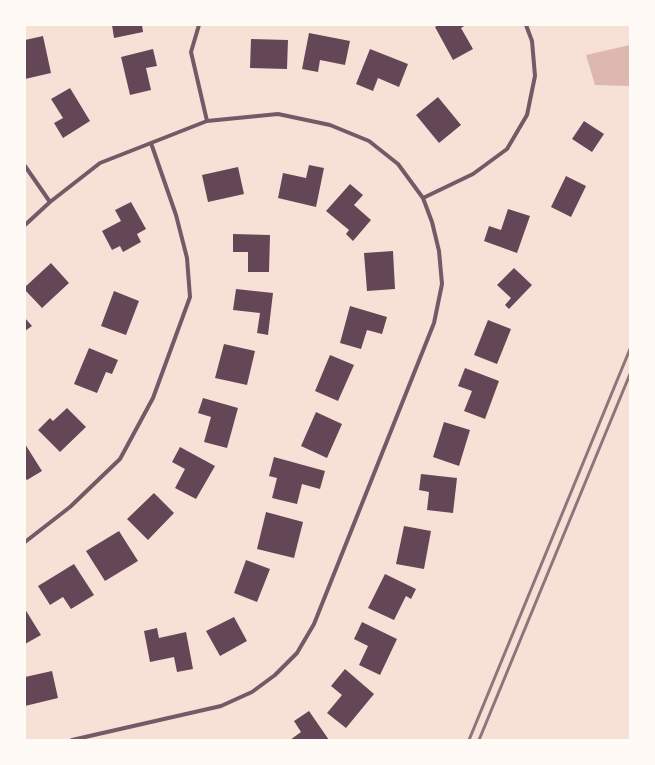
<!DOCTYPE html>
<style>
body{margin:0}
#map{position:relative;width:655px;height:765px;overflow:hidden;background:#f7e1d7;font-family:"Asap Condensed",sans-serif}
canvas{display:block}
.frame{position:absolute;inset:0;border:26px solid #fffaf5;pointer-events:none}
</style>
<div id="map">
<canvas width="655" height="765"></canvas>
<div class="frame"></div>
</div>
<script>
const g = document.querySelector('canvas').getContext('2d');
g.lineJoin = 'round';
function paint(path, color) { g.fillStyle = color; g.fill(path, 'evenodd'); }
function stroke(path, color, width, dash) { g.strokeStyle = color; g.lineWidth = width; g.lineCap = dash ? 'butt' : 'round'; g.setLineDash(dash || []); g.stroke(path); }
paint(new Path2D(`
 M 630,45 L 630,86 L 595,85 L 586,55 Z`), '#dcb8b0');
paint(new Path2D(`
 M 112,25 L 142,25 L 143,32 L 114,38 Z
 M 438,25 L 466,25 L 461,28 L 473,49 L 453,60 L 435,27 Z
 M 309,33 L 350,41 L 345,65 L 320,60 L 318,72 L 302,69 Z
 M 43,36 L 51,73 L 25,79 L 25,40 Z
 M 251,39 L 288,40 L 287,69 L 250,68 Z
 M 153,49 L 157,66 L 146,68 L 151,90 L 130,95 L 121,57 Z
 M 370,49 L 408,64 L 399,87 L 378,78 L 373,91 L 356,84 Z
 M 70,88 L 90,121 L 63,138 L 54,123 L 63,118 L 51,99 Z
 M 438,97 L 461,125 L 439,143 L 416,115 Z
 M 584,121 L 604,134 L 592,152 L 572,139 Z
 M 309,165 L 324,168 L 316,207 L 278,198 L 283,173 L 306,178 Z
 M 238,167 L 244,194 L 208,202 L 202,175 Z
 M 566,176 L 586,186 L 571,217 L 551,207 Z
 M 350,184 L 363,195 L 354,205 L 371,220 L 353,241 L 346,234 L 349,230 L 326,211 Z
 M 131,202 L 146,229 L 137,234 L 141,242 L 123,252 L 120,246 L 112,250 L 102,231 L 121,221 L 115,210 Z
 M 508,209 L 530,216 L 517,253 L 484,241 L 489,226 L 501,230 Z
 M 233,234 L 270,235 L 269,272 L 248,272 L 248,252 L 233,252 Z
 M 393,251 L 395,289 L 367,291 L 364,253 Z
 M 51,263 L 69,283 L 42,308 L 25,290 L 25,287 Z
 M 514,268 L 532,285 L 509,309 L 505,305 L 511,298 L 497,285 Z
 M 236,289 L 273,293 L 268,335 L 257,333 L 260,313 L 233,310 Z
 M 114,291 L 139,301 L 126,335 L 101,326 Z
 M 350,306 L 387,317 L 382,334 L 367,330 L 361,349 L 340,343 Z
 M 25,318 L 32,326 L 25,331 Z
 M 488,320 L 511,329 L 497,364 L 474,355 Z
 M 224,344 L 255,351 L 247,385 L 215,378 Z
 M 89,348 L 118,360 L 112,374 L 106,372 L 97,393 L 74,384 Z
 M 330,355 L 354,365 L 338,401 L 315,391 Z
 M 465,368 L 499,381 L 485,419 L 464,411 L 472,391 L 458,386 Z
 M 203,398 L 238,408 L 227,448 L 204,442 L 211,417 L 198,413 Z
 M 67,408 L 86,427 L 60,452 L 38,430 L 50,418 L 53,421 Z
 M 316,412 L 342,424 L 327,458 L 301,446 Z
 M 444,422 L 470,430 L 459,466 L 433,457 Z
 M 25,444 L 42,471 L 27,480 L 25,478 Z
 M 180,447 L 215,466 L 196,499 L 175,488 L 185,469 L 172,462 Z
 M 274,457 L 325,471 L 320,489 L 302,484 L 297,504 L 272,498 L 277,478 L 269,476 Z
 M 421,474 L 457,478 L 453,513 L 427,510 L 429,492 L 419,490 Z
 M 154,493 L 174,513 L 148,540 L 127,519 Z
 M 266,512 L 303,522 L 294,558 L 257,549 Z
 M 404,526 L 431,531 L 424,569 L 396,564 Z
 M 119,531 L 138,561 L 105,581 L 86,551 Z
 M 246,560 L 270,569 L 257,602 L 234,593 Z
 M 74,564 L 94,595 L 71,609 L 63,597 L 50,605 L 38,586 Z
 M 385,574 L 416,589 L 411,599 L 406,596 L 394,620 L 368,608 Z
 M 25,609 L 41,635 L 25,644 Z
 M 234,617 L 247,641 L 220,656 L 206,631 Z
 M 362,622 L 397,639 L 380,675 L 359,665 L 368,646 L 354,639 Z
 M 157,628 L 159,638 L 186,632 L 193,669 L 177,672 L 174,657 L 150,662 L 144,631 Z
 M 345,669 L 374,694 L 346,728 L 327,713 L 342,695 L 331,686 Z
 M 52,671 L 58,698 L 25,706 L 25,677 Z
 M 309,711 L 329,740 L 290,740 L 301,732 L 294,721 Z`), '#644757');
stroke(new Path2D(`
 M 199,25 L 191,52 L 207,121
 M 25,166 L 50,202
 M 423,198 L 473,174 L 507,149 L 527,115 L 535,76 L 532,41 L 526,25
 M 25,225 L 50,202 L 100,163 L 207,121 L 278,114 L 330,125 L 369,141 L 398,164 L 423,198 L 432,222 L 439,251 L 442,284 L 434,323 L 314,624 L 297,653 L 275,675 L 252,692 L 221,706 L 72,740
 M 25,542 L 70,507 L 120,459 L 153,398 L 190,297 L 187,258 L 176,215 L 151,143`), '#755966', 4);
stroke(new Path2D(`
 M 469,740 L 630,349
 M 479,740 L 630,374`), '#8f747c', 3);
</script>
